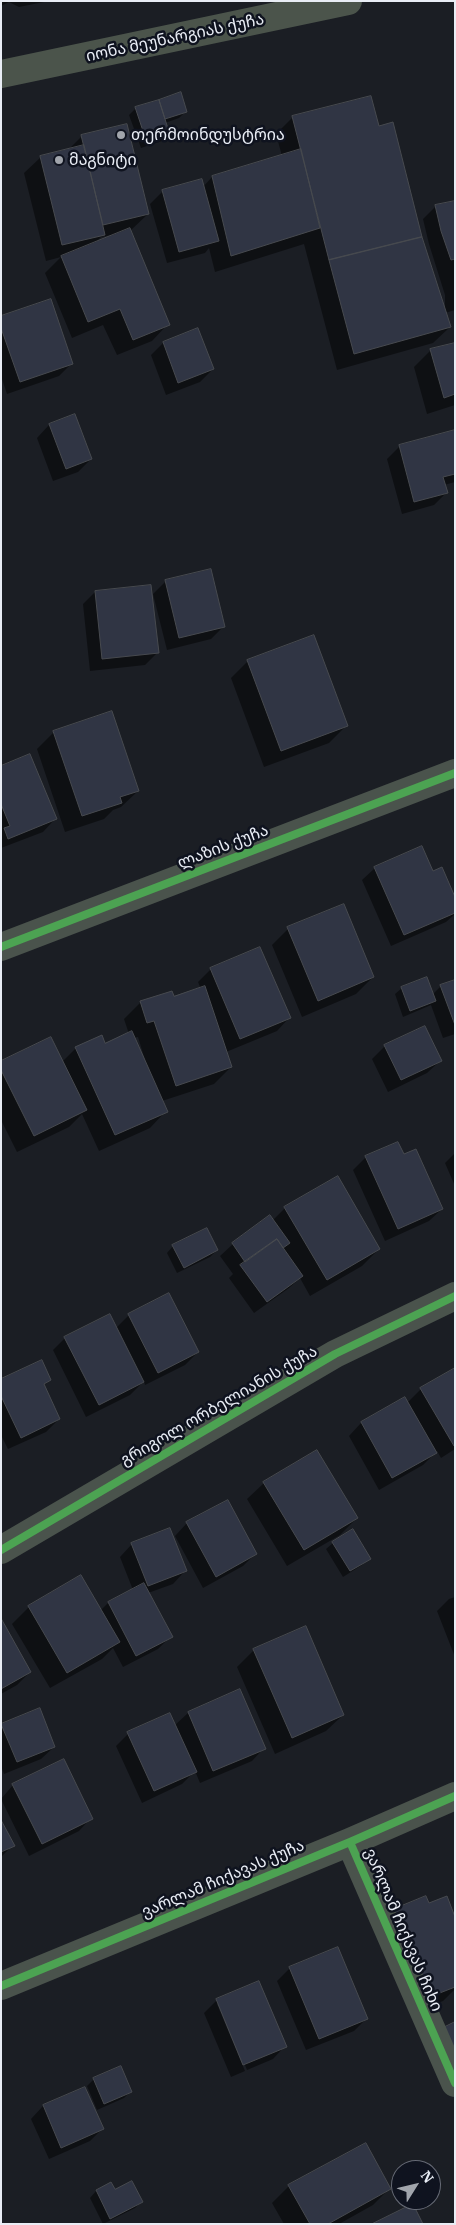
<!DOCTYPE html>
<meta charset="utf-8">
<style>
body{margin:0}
#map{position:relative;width:456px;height:2225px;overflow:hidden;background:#1b1e24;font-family:"IBM Plex Serif",serif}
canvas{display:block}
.frame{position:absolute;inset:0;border:2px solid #e9edf5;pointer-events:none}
.north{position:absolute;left:391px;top:2160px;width:50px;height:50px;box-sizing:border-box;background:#0f131f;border:1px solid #666a75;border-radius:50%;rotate:54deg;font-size:14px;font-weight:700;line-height:20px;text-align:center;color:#e9edf5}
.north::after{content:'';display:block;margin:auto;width:18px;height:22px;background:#a1a5ac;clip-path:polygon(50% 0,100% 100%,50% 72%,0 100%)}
</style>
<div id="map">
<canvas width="456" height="2225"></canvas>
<div class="frame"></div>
<div class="north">N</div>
</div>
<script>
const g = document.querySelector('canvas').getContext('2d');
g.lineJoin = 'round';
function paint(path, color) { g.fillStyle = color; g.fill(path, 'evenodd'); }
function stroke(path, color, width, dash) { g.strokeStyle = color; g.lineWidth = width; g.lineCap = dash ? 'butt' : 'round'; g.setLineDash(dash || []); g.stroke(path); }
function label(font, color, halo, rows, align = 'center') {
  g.font = font + ' "IBM Plex Serif","Noto Sans Georgian",serif'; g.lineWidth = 5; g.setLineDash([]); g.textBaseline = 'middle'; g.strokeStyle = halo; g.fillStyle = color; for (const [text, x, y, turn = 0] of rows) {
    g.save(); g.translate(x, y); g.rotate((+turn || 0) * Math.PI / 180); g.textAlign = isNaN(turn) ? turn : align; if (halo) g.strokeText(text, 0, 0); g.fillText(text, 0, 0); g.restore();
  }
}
paint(new Path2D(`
 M 1,1 L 49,1 L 19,7 L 9,2 L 1,6 Z
 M 180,94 L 186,111 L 179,118 L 165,123 L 169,135 L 162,141 L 141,148 L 129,115 L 136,108 Z
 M 293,117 L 378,127 L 421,238 L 445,310 L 445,295 L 429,244 L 423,219 L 436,206 L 455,202 L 455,310 L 445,313 L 450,327 L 433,343 L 337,370 L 304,244 L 215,272 L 209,248 L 205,253 L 167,263 L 150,204 L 163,191 L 203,187 L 212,177 L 282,156 L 276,134 Z
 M 82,136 L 148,214 L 130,231 L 168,324 L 152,341 L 117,355 L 103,325 L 72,338 L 45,273 L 61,257 L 46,261 L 24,173 L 41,157 L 67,151 ZM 112,235 L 112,236 L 95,243 L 101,237 Z
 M 1,317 L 72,363 L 59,376 L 7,394 L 1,376 Z
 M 197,330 L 213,369 L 200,382 L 166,395 L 151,355 L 163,343 Z
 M 455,345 L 455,405 L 427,414 L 414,367 L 431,350 Z
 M 75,416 L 91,459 L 78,472 L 53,481 L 37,438 L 49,425 Z
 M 455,431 L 455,482 L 444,485 L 446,493 L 434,505 L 402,514 L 387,459 L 399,447 Z
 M 166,581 L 224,626 L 211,639 L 167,650 L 153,594 Z
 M 95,592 L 158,652 L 145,665 L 90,671 L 83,604 Z
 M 248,661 L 346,726 L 329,743 L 264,767 L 231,678 Z
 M 54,732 L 138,791 L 121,807 L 113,810 L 104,819 L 65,832 L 37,749 Z
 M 1,767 L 55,819 L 43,832 L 1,848 Z
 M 375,868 L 432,873 L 455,900 L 455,914 L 446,922 L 391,946 L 362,880 Z
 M 288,929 L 373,977 L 356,994 L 302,1017 L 272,945 Z
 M 211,969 L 289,1018 L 277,1031 L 226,1052 L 231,1067 L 214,1084 L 162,1101 L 166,1111 L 150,1128 L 99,1151 L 82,1114 L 69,1127 L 17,1152 L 1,1120 L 1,1062 L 62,1062 L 76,1048 L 104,1045 L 129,1034 L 124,1019 L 141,1002 L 173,998 L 201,989 L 198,982 ZM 138,1037 L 145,1060 L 144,1061 L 133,1038 Z
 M 455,982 L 455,1034 L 443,1038 L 431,1005 L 403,1017 L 395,994 L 402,988 L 432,995 L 441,986 Z
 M 424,1028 L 440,1061 L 427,1073 L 388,1092 L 372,1059 L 384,1047 Z
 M 455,1153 L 455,1186 L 445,1163 Z
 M 404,1156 L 442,1209 L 429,1221 L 385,1241 L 353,1170 L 366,1157 Z
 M 285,1208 L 379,1249 L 362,1266 L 310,1296 L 300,1278 L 289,1288 L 254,1313 L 229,1278 L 233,1274 L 220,1256 L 233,1244 L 272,1221 Z
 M 173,1246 L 217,1250 L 210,1257 L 177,1273 L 167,1253 Z
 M 129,1315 L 198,1352 L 185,1365 L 145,1385 L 144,1381 L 130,1395 L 86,1417 L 53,1350 L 65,1338 L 116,1328 Z
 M 455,1369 L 455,1449 L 441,1458 L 437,1451 L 423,1465 L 379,1490 L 349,1436 L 361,1423 L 405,1398 L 407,1403 L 421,1389 Z
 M 1,1380 L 50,1380 L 43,1386 L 59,1419 L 46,1432 L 8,1449 L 1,1435 Z
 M 264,1483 L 357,1518 L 340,1535 L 287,1566 L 247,1499 Z
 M 187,1523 L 255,1554 L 243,1566 L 203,1588 L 175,1536 Z
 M 333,1543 L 369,1558 L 362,1565 L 343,1577 L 326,1549 Z
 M 132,1544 L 185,1571 L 173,1584 L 148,1593 L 171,1636 L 158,1649 L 123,1667 L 113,1648 L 102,1659 L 50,1688 L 12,1624 L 29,1607 L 100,1611 L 108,1603 L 133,1590 L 120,1557 Z
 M 455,1597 L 455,1657 L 437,1611 L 449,1599 Z
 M 1,1622 L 30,1672 L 17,1685 L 1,1694 Z
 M 254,1650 L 343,1715 L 326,1731 L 275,1754 L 237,1667 Z
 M 188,1713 L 264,1748 L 252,1761 L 200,1783 L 195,1771 L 182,1784 L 142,1803 L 116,1746 L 128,1734 L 174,1726 Z
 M 2,1725 L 54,1747 L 41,1759 L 4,1774 L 1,1766 Z
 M 13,1785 L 91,1818 L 79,1831 L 29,1856 L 1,1799 Z
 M 1,1822 L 13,1845 L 1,1857 Z
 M 428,1905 L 455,1920 L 455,1989 L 443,2001 L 410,2014 Z
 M 290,1968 L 366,2019 L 354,2031 L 306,2050 L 277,1981 Z
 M 217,2000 L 285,2046 L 273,2059 L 247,2070 L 220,2004 L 217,2004 L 245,2071 L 231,2077 L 204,2013 Z
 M 94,2079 L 130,2092 L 124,2098 L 97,2110 L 87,2086 Z
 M 85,2088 L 103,2128 L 90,2141 L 49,2159 L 31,2119 L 43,2106 Z
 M 110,2184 L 114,2191 L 142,2201 L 135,2208 L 103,2224 L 90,2198 L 96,2191 Z
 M 289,2186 L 390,2188 L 373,2205 L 339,2224 L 284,2224 L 272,2203 Z`), '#0007');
const building = new Path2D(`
 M 181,92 L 187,112 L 165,119 L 159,100 Z
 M 371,96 L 379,126 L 393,122 L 422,237 L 329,260 L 292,116 Z
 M 159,100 L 170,135 L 147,143 L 135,107 Z
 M 127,124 L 149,214 L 103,225 L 81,135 Z
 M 84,145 L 105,235 L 62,245 L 40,156 Z
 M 301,149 L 320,228 L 231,256 L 212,176 Z
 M 202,179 L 219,241 L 179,252 L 162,190 Z
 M 455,201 L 455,259 L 451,260 L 441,231 L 435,205 Z
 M 130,228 L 170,325 L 133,340 L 120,309 L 88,322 L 61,256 Z
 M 422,237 L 451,327 L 354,354 L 329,260 Z
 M 51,299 L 73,364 L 20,382 L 1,328 L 1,316 Z
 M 198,328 L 214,369 L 178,383 L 163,342 Z
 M 455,343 L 455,394 L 444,398 L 430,349 Z
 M 75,414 L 92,459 L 66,469 L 49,424 Z
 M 455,430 L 455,474 L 443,477 L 448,493 L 414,502 L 399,445 Z
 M 211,569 L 225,627 L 179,638 L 165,580 Z
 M 151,585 L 159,653 L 102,659 L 95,591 Z
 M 314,635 L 348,726 L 281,751 L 247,660 Z
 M 112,711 L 139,791 L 120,797 L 122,803 L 82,816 L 53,731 Z
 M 30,754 L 57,819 L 8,839 L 4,828 L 10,826 L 1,804 L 1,766 Z
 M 422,846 L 433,871 L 442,867 L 455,897 L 455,913 L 404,935 L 374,867 Z
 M 344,904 L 374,977 L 318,1001 L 287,927 Z
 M 260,947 L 291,1018 L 240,1039 L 210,968 Z
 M 427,977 L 436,1001 L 410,1011 L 401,987 Z
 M 455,980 L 455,1025 L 440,985 Z
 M 205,986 L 232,1067 L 176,1086 L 154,1021 L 147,1023 L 140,1001 L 172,991 L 174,996 Z
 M 425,1026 L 442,1061 L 401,1080 L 384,1045 Z
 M 132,1031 L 168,1112 L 115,1135 L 75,1047 L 102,1035 L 105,1043 Z
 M 51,1037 L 87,1110 L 34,1136 L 1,1070 L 1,1061 Z
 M 398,1142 L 404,1154 L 416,1149 L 443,1209 L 398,1229 L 365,1156 Z
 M 338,1176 L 380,1249 L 327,1280 L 284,1207 Z
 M 270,1215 L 290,1243 L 283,1248 L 277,1239 L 245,1262 L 232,1243 Z
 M 207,1228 L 218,1250 L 184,1268 L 172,1245 Z
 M 277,1239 L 303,1276 L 267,1302 L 240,1265 Z
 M 169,1293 L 199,1352 L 158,1373 L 128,1314 Z
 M 110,1314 L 144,1382 L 99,1405 L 64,1337 Z
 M 42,1360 L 51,1380 L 44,1384 L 60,1419 L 21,1438 L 1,1396 L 1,1379 Z
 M 455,1368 L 455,1445 L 454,1446 L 420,1388 Z
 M 405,1397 L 437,1453 L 392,1478 L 361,1422 Z
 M 317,1450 L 358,1518 L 304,1550 L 263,1482 Z
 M 228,1500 L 257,1554 L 216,1577 L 186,1522 Z
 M 170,1528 L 187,1571 L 148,1586 L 131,1543 Z
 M 353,1529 L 371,1559 L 350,1571 L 332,1542 Z
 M 81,1575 L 120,1642 L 67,1673 L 28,1606 Z
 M 144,1583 L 173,1637 L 136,1656 L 108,1602 Z
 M 2,1620 L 31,1672 L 1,1689 L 1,1621 Z
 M 306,1626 L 344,1715 L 292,1738 L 253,1649 Z
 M 240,1689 L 266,1749 L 213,1771 L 188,1712 Z
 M 40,1708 L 55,1747 L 17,1762 L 1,1724 Z
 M 170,1713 L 197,1772 L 154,1791 L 127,1732 Z
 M 64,1759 L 93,1819 L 42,1844 L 12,1784 Z
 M 1,1820 L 15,1846 L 1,1852 Z
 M 426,1896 L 429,1903 L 447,1896 L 455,1917 L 455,1987 L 427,1998 L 392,1910 Z
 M 338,1947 L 368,2019 L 319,2039 L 289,1967 Z
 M 259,1981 L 287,2047 L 243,2065 L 216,1999 Z
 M 455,2022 L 455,2052 L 443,2028 Z
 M 121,2066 L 132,2092 L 104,2104 L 93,2078 Z
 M 85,2087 L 104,2129 L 61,2148 L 43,2105 Z
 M 366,2143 L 391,2189 L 328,2224 L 310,2224 L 288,2185 Z
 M 132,2181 L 143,2202 L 110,2219 L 96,2190 L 111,2182 L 115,2189 Z
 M 413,2204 L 423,2224 L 372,2224 Z`);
paint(building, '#303544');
stroke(building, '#474a4f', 1);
stroke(new Path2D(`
 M 1,947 L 455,773
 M 1,1550 L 335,1354 L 455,1296
 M 350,1842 L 455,2083
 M 1,1986 L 350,1842 L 455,1796`), '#4a534c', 28);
stroke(new Path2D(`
 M 1,74 L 348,1`), '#4b544b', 28);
stroke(new Path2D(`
 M 1,947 L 455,773
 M 1,1550 L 335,1354 L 455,1296
 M 350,1842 L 455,2083
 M 1,1986 L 350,1842 L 455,1796`), '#4ca352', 8);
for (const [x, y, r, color] of [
 [121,135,5,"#a1a5ac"],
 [59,160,5,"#a1a5ac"]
]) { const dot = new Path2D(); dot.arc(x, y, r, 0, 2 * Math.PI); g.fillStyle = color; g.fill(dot); stroke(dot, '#0f131f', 2); }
label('16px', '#e9edf5', '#0f131f', [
 ["იონა მეუნარგიას ქუჩა",175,38,-12],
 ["ლაზის ქუჩა",223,847,-21],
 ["გრიგოლ ორბელიანის ქუჩა",219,1406,-30],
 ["ვარლამ ჩიქავას ქუჩა",223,1879,-23],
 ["ვარლამ ჩიქავას ჩიხი",403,1930,67]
]);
label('16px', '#e9edf5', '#0f131f', [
 ["თერმოინდუსტრია",131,135],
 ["მაგნიტი",69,160]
], 'left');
</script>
